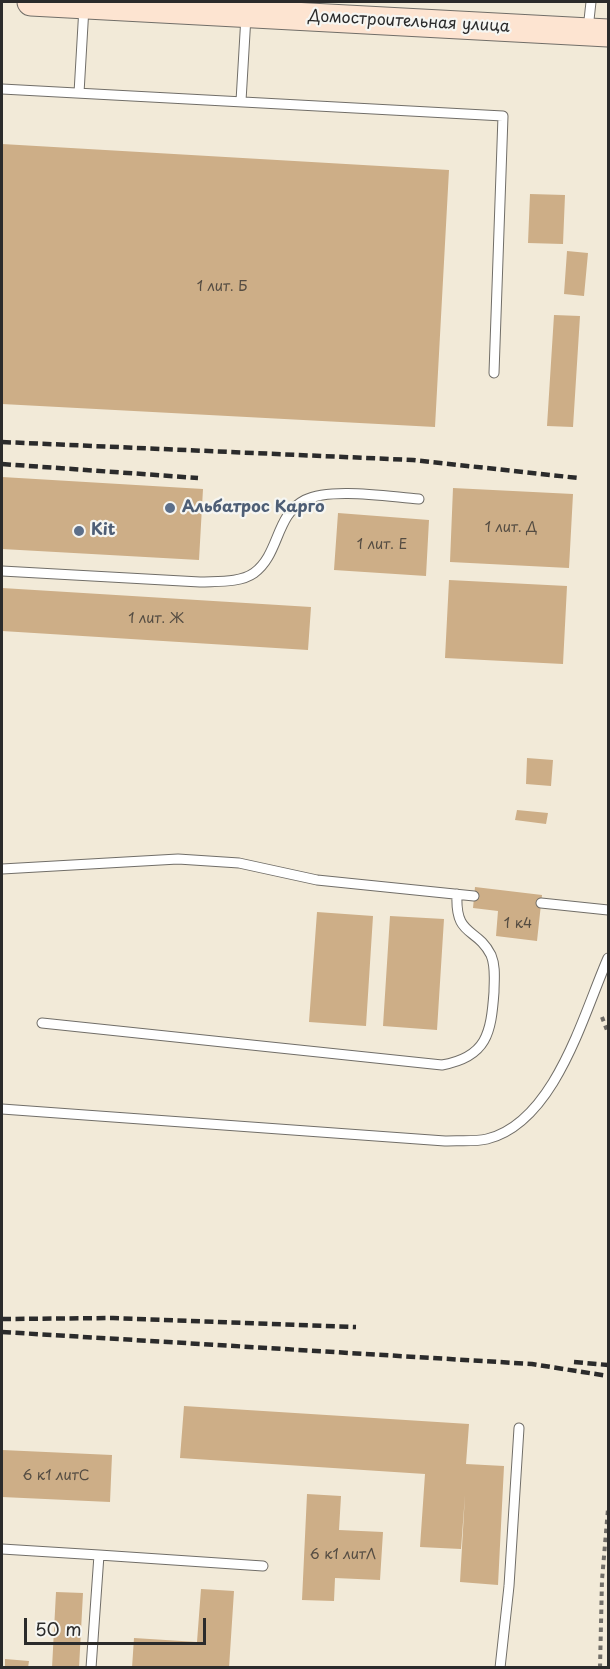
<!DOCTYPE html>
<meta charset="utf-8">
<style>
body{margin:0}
#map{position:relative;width:610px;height:1669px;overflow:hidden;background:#f2ead8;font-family:"Playpen Sans",sans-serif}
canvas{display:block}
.frame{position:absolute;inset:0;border:3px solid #2b2b2b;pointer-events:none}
.scale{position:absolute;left:24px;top:1618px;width:182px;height:27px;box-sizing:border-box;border:3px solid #2b2b2b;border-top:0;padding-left:8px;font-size:18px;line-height:21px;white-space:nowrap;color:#2b2b2b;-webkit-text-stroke:4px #f6f6f2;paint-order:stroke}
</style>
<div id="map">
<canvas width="610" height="1669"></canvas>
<div class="frame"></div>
<div class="scale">50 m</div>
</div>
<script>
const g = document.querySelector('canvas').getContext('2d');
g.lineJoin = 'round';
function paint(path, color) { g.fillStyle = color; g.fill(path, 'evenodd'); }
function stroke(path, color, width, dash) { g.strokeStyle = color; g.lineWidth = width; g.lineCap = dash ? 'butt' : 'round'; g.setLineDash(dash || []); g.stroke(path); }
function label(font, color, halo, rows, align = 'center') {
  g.font = font + ' "Playpen Sans",sans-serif'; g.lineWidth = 4.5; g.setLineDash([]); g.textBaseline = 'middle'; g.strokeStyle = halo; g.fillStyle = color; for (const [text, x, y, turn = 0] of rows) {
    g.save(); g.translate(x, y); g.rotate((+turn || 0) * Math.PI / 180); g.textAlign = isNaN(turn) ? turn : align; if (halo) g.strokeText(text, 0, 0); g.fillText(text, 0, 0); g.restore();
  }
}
paint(new Path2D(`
 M 2,144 L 449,170 L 435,427 L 2,404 Z
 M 530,194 L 565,195 L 563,244 L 528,243 Z
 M 567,251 L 588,253 L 584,296 L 564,294 Z
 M 554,315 L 580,316 L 573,427 L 547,426 Z
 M 2,477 L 203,489 L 199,560 L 2,549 Z
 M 453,488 L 573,494 L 569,568 L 450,562 Z
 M 338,513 L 429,520 L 426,576 L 334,570 Z
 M 449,580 L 567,586 L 563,664 L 445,658 Z
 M 2,588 L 311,607 L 308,650 L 2,631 Z
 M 527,758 L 553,760 L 551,786 L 526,784 Z
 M 517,810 L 548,813 L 546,824 L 515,820 Z
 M 475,887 L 542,895 L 537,941 L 496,936 L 498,911 L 473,908 Z
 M 317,912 L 373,916 L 366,1026 L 309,1022 Z
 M 390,916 L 444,919 L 437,1030 L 383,1026 Z
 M 184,1406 L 469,1424 L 466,1464 L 504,1466 L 498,1585 L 460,1582 L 465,1495 L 461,1549 L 420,1547 L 425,1474 L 180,1458 Z
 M 2,1450 L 112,1455 L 110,1502 L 2,1497 Z
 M 307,1494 L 341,1496 L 339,1530 L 383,1532 L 380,1580 L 335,1578 L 334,1601 L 302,1600 Z
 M 201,1589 L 234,1591 L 229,1668 L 132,1668 L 134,1638 L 197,1642 Z
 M 56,1592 L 83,1593 L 79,1668 L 52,1668 Z
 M 5,1659 L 29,1661 L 28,1668 L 5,1668 Z`), '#cdae87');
const lane = new Path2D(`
 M 588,29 L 591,2
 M 2,89 L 503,116 L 494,373
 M 79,93 L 84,7
 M 241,101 L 246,16
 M 2,571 L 200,582 C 217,581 240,583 254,573 C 280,554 275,515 305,500 C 331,487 390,497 419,499
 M 2,869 L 178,859 L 239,863 L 317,880 L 474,896
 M 541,903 L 608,910
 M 42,1023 L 442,1065 C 487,1057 491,1033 494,992 C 494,980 496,967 491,955 C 476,926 455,938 457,894
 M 2,1109 L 445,1141 C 458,1140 474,1142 487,1139 C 555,1122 583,1015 608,958
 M 2,1549 L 99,1555
 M 91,1668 L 99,1555 L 263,1566
 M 500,1668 L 509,1586 L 519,1428`);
const secondary = new Path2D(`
 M 31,2 L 608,33`);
stroke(lane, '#716e68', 11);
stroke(secondary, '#716e68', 29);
stroke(new Path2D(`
 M 602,1017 L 608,1033
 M 600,1668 L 602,1580 L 608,1509`), '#716e68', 4, [4.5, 4.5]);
stroke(lane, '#fff', 9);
stroke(secondary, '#fde4d1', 27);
stroke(new Path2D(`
 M 2,442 L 413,460 L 578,478
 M 2,464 L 198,478
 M 2,1319 L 113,1318 L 356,1327
 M 2,1332 L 532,1364 L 608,1376
 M 574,1362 L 608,1365`), '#2b2b2b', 4.5, [9, 4.5]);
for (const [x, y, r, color] of [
 [170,508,6,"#5c6f8a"],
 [79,531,6,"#5c6f8a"]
]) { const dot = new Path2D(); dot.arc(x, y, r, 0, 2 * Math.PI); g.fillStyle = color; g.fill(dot); stroke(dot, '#f6f6f2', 2); }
label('14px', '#544c42', null, [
 ["1 лит. Б",222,287],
 ["1 лит. Д",511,528],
 ["1 лит. Е",382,545],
 ["1 лит. Ж",156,619],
 ["1 к4",518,924],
 ["6 к1 литС",56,1476],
 ["6 к1 литЛ",343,1555]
]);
label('16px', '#2b2b2b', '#f6f6f2', [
 ["Домостроительная улица",409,22,3]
]);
label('bold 16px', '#4e5e75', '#f6f6f2', [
 ["Альбатрос Карго",182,508],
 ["Kit",91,531]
], 'left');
</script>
